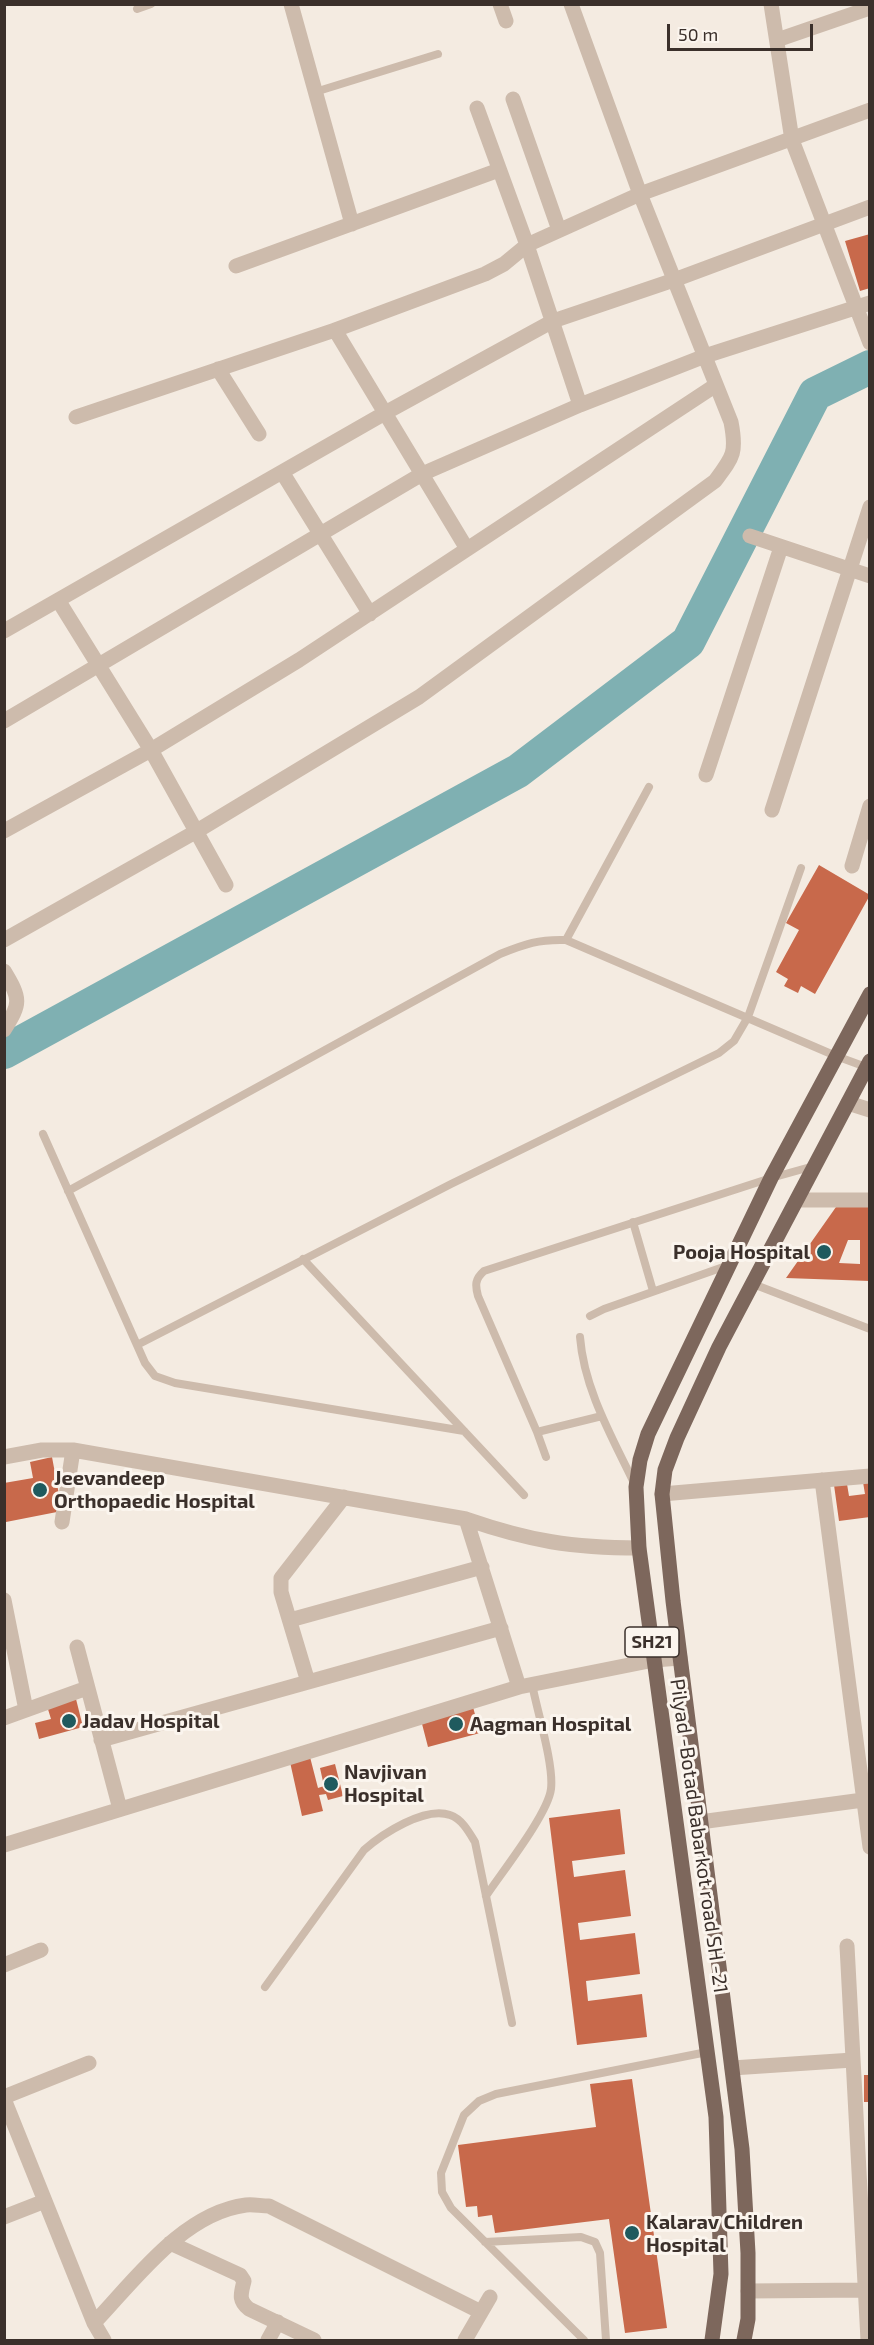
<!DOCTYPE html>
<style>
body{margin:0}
#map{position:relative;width:874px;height:2345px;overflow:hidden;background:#f4ebe1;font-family:"Exo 2",sans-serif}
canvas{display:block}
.frame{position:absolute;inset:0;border:6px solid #3b302b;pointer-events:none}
.scale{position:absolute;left:667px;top:24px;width:146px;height:27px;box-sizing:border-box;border:3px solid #3b302b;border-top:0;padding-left:8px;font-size:18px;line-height:21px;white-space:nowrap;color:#3b302b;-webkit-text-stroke:4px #fbf5ee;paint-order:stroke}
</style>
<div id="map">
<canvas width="874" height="2345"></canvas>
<div class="frame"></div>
<div class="scale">50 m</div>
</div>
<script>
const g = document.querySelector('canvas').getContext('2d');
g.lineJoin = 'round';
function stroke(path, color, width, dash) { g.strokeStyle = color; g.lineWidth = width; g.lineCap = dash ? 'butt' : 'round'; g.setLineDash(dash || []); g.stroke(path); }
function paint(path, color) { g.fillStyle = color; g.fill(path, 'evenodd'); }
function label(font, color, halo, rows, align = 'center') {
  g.font = font + ' "Exo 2",sans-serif'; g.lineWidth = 6; g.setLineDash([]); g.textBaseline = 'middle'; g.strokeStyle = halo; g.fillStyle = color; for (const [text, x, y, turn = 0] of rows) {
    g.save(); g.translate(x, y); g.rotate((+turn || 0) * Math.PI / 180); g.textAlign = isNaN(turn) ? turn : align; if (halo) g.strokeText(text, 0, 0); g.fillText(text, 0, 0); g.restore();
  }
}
stroke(new Path2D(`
 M 4,1052 L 518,771 L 688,642 L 815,394 L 870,367`), '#7fb0b2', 34);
paint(new Path2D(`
 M 870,234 L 870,288 L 860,291 L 845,241 Z
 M 819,865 L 870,895 L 815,994 L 801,986 L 798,993 L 784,986 L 788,979 L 776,972 L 799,930 L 786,923 Z
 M 870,1205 L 870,1281 L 786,1278 L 836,1207 ZM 848,1240 L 860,1240 L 860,1264 L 839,1263 Z
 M 52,1457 L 62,1511 L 6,1522 L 4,1483 L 33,1478 L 30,1462 Z
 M 870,1481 L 870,1517 L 839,1521 L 834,1485 L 847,1484 L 849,1496 L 865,1494 L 863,1482 Z
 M 76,1699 L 83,1727 L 39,1739 L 35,1723 L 51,1719 L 47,1706 Z
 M 473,1707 L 480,1733 L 428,1747 L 421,1720 Z
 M 310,1757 L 318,1788 L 324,1786 L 320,1768 L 335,1764 L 343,1796 L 328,1800 L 326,1794 L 319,1795 L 323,1811 L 302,1816 L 290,1762 Z
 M 620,1809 L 625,1854 L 572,1861 L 574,1877 L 625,1870 L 631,1916 L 578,1923 L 580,1940 L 635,1933 L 640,1974 L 586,1981 L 588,2001 L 642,1994 L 647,2037 L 577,2045 L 549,1818 Z
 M 864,2075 L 870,2075 L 870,2102 L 864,2102 Z
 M 632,2079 L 667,2328 L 625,2333 L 609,2219 L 495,2233 L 492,2215 L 478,2217 L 477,2206 L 466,2207 L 458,2145 L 596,2127 L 590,2084 Z`), '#c8694b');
stroke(new Path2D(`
 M 137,9 L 151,4
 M 315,92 L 438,54
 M 566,940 L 649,787
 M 43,1134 L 145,1363 L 155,1376 L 175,1383 L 464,1431
 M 68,1191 L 500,954 C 525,944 539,939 566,940 L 836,1056 L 866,1067
 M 633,1222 L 653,1291
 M 303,1259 L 524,1495
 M 753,1284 L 870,1329
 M 590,1316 L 604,1309 L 729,1265
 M 580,1337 C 584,1389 612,1437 634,1483
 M 137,1345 L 451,1184 L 719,1053 L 734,1041 L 748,1017 L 801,868
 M 537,1432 L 602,1416
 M 546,1457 L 537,1432 L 478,1296 C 475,1285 475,1279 484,1271 L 771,1178 L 814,1166
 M 486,1896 C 502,1872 548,1814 551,1789 C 554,1764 537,1711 532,1684
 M 265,1987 L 364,1850 C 382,1834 425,1806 450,1815 C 462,1819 469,1832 475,1842 L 512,2023
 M 485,2242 L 581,2237 L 595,2242 L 600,2253 L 606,2340
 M 584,2340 L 451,2208 L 442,2192 L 441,2173 L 464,2115 L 479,2101 L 496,2094 L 707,2052`), '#cdbbac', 8);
stroke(new Path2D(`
 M 291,4 L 352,224
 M 500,4 L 506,21
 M 771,4 L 792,140 L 870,343
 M 777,40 L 870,8
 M 513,99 L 559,230
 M 477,108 L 527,245 L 580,405
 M 236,266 L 499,170
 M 335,330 L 467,549
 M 218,369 L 259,434
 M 76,417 L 335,330 L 485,274 L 504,264 L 527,245 L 640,194 L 870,110
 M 282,472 L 370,614
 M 750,536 L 870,576
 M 58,600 L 151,750 L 226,885
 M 4,631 L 385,413 L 553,321 L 674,280 L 870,207
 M 4,721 L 422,474 L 580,405 L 705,356 L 870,303
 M 706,775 L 781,547
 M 772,810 L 870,507
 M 4,831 L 151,750 L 299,660 L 716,385
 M 852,866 L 870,806
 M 4,940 L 197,831 L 419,697 L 715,481 C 733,457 737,453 731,422 L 640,194 L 571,4
 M 4,971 C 21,999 21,1003 4,1030
 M 848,1103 L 870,1110
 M 797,1200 L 870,1200
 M 4,1457 L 42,1450 L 73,1450 L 466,1519 C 530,1541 572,1548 639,1548
 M 822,1480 L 870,1847
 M 662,1494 L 870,1476
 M 466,1519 L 519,1687
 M 62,1522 L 73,1450
 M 4,1600 L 26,1710
 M 290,1620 L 482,1567
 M 77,1647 L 120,1809
 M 308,1682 L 281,1592 L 281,1578 L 344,1497
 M 4,1718 L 87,1688
 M 101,1740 L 501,1628
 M 700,1822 L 863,1800
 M 4,1845 L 519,1687 L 654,1660 L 680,1658
 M 847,1946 L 868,2340
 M 4,1965 L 41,1950
 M 732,2068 L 853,2060
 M 4,2097 L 89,2063
 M 4,2099 L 94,2323 L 104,2340
 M 4,2217 L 45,2201
 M 170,2243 L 240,2275 L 244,2281 C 241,2294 238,2300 249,2309 L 314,2340
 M 748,2291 L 866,2290
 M 94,2323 C 135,2280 183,2213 246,2205 C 253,2204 261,2206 269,2206 L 481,2312
 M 268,2340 L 278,2322
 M 465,2340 L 490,2297`), '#cdbbac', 15);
stroke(new Path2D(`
 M 712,2340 L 721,2274 L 716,2117 L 639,1548 L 636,1487 L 640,1460 L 648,1434 L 771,1178 L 870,994
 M 744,2340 L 748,2319 L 748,2253 L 742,2149 L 673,1601 L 662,1494 L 665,1470 L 677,1438 L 719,1347 L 870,1061`), '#7d675c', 15);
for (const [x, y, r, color] of [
 [824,1252,8,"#1f5a5e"],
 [40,1490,8,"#1f5a5e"],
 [69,1721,8,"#1f5a5e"],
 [456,1724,8,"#1f5a5e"],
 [331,1784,8,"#1f5a5e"],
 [632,2233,8,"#1f5a5e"]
]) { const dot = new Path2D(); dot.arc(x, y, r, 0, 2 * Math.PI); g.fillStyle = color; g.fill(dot); stroke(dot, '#fbf5ee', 2); }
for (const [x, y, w] of [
 [652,1642,54]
]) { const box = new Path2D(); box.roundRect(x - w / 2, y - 15, w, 30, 4.5); g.fillStyle = '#fbf5ee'; g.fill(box); stroke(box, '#3b302b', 1.5); }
label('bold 18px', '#3b302b', null, [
 ["SH21",652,1642]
]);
label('bold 20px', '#3b302b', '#fbf5ee', [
 ["Pooja Hospital",810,1252,"right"],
 ["Jeevandeep",54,1478],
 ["Orthopaedic Hospital",54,1501],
 ["Jadav Hospital",82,1721],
 ["Aagman Hospital",470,1724],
 ["Navjivan",344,1772],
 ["Hospital",344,1795],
 ["Kalarav Children",646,2222],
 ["Hospital",646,2245]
], 'left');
label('20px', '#3b302b', '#fbf5ee', [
 ["Pilyad -Botad Babarkot road SH -21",699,1836,82]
]);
</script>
